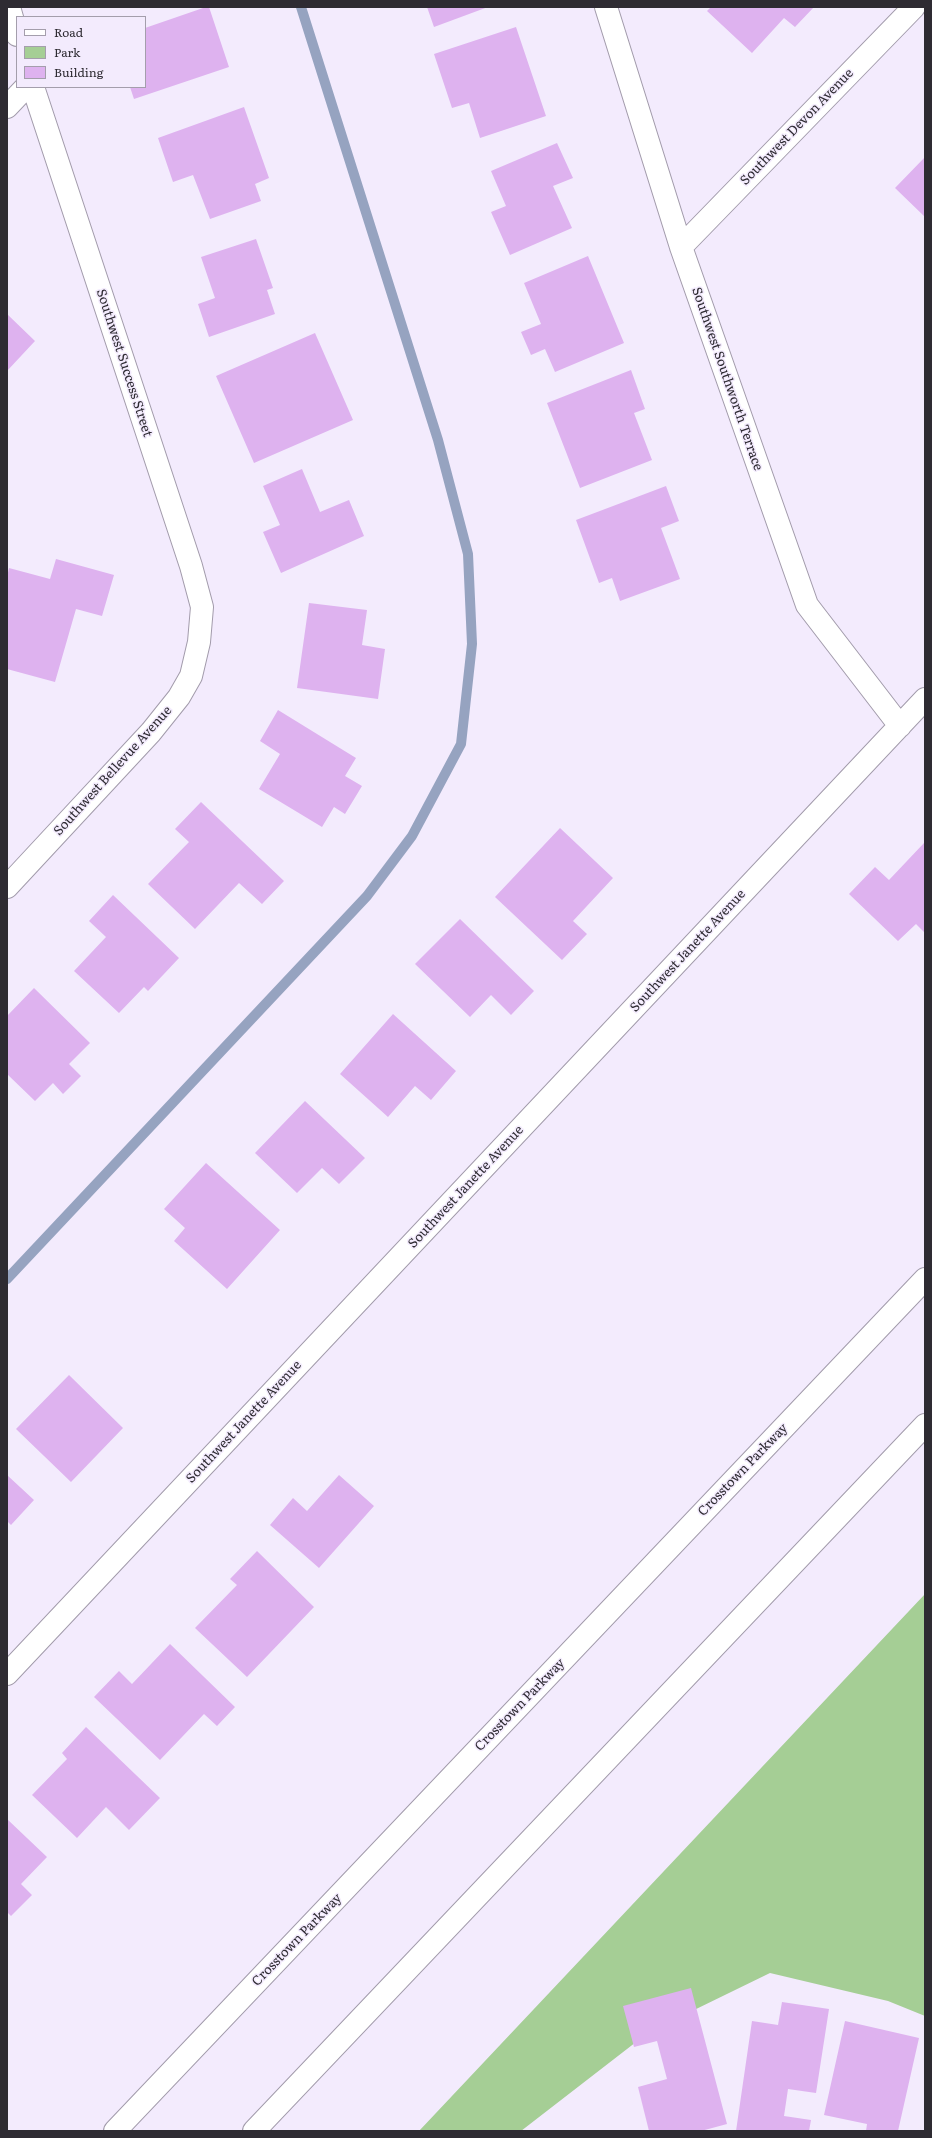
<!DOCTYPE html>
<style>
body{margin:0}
#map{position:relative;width:932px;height:2138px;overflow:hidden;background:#f3ebfd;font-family:Literata,serif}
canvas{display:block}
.frame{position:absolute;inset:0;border:8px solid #2e2b32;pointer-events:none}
.legend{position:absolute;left:16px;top:16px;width:130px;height:72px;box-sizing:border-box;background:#f3ebfd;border:1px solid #a49eac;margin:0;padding:5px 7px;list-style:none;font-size:12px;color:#2e2b32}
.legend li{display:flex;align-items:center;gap:8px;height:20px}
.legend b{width:20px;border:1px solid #a49eac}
</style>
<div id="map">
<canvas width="932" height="2138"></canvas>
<div class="frame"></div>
<ul class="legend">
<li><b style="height:5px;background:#fff"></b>Road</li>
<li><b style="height:11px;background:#a5ce95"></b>Park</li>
<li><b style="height:11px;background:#deb2ef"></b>Building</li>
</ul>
</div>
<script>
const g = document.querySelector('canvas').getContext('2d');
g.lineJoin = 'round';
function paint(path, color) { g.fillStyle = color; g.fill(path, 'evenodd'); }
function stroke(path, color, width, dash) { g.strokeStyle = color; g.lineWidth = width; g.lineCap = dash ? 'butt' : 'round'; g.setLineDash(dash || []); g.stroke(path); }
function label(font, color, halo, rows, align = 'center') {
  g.font = font + ' Literata,serif'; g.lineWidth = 3; g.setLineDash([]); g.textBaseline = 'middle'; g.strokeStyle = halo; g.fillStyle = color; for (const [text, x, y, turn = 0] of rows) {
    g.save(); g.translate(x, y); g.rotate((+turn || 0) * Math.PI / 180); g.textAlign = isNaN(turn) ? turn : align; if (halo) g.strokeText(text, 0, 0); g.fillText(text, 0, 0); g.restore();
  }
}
paint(new Path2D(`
 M 925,1594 L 925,2016 L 888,2001 L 770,1973 L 649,2032 L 521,2131 L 419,2131 Z`), '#a5ce95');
stroke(new Path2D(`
 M 7,1279 L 367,896 L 412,836 L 461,744 L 472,644 L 468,554 L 438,440 L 301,7`), '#96a3c0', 10);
paint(new Path2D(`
 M 206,7 L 209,7 L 229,67 L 134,99 L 130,87 L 145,87 L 145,28 Z
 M 427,7 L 488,7 L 434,27 Z
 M 711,7 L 814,7 L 795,27 L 784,18 L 752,53 L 707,11 Z
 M 516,27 L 546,116 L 480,138 L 469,103 L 452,108 L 434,54 Z
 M 244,107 L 269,178 L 255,184 L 261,201 L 210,219 L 193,175 L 173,182 L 158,138 Z
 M 557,143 L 573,178 L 553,186 L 572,228 L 510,255 L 491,212 L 506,206 L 491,171 Z
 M 925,157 L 925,217 L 895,188 Z
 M 256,239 L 273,288 L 267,290 L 275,314 L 209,337 L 198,304 L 215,298 L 201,257 Z
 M 588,256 L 624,343 L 555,372 L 545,349 L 531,355 L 521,332 L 541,324 L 524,283 Z
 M 7,314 L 35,341 L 7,371 Z
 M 315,333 L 353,420 L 254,463 L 216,376 Z
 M 631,370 L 645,409 L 634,413 L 652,460 L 580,488 L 547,403 Z
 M 302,469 L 320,512 L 349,500 L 364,536 L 281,573 L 263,532 L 280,525 L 263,486 Z
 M 666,486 L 679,521 L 661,528 L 680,579 L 620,601 L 612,578 L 599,583 L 576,520 Z
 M 56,559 L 114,575 L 102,616 L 76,609 L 55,682 L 7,669 L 7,577 L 9,568 L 50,579 Z
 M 309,603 L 367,610 L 362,645 L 385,649 L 378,699 L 297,688 Z
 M 278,710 L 356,758 L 345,776 L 362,786 L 345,814 L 334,807 L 322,827 L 259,789 L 280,754 L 260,741 Z
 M 201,802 L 284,881 L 262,904 L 239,883 L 195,929 L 148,884 L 189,842 L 175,829 Z
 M 560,828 L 613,878 L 573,921 L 587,934 L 562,960 L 495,897 Z
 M 924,843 L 925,933 L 916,924 L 898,941 L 849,894 L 875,867 L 889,880 Z
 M 113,895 L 179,958 L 148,991 L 144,987 L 119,1013 L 74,971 L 106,937 L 89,921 Z
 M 460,919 L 534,991 L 511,1015 L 491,995 L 470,1017 L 415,964 Z
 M 34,988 L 90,1043 L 69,1064 L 81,1076 L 63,1094 L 53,1083 L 35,1101 L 7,1074 L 7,1016 Z
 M 393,1014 L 456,1071 L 431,1100 L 415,1086 L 388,1117 L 340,1074 Z
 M 305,1101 L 365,1158 L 339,1184 L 322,1168 L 297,1193 L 255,1153 Z
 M 206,1163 L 280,1230 L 227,1289 L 174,1241 L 185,1228 L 164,1209 Z
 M 69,1375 L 123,1428 L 71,1482 L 16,1429 Z
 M 7,1475 L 34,1500 L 11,1525 L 7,1521 Z
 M 339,1475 L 374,1506 L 319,1568 L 270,1525 L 293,1498 L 307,1511 Z
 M 257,1551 L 314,1607 L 247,1677 L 195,1628 L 237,1585 L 230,1579 Z
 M 170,1644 L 235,1707 L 217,1726 L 204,1714 L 160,1760 L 94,1697 L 119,1671 L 132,1684 Z
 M 86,1727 L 160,1798 L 129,1830 L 106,1807 L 77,1838 L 32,1795 L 67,1759 L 62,1753 Z
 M 7,1819 L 47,1857 L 21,1884 L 32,1895 L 11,1916 L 7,1912 Z
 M 691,1988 L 727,2124 L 701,2131 L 649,2131 L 638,2087 L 667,2079 L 657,2041 L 634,2047 L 623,2006 Z
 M 782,2002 L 829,2009 L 816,2093 L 788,2089 L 784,2116 L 811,2120 L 809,2131 L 736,2131 L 752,2021 L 778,2025 Z
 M 845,2021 L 919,2038 L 898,2131 L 866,2131 L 867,2124 L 824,2115 Z`), '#deb2ef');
const street = new Path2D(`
 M 9,7 L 17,35
 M 606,7 L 681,247 L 807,605 L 900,726
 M 7,107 L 26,87
 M 681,247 L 914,7
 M 7,887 L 151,732 L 179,697 L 191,676 L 199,642 L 202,607 L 191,566 L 33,87
 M 7,1674 L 925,699`);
const secondary = new Path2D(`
 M 115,2131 L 925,1279
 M 254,2131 L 925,1425`);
stroke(street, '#a29bab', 24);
stroke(secondary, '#a29bab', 24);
stroke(street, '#fff', 22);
stroke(secondary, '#fff', 22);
label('13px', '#2e2b32', '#f3ebfd', [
 ["Southwest Devon Avenue",797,127,-46],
 ["Southwest Success Street",124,363,72],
 ["Southwest Southworth Terrace",727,379,71],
 ["Southwest Bellevue Avenue",113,771,-48],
 ["Southwest Janette Avenue",688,951,-47],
 ["Southwest Janette Avenue",466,1187,-47],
 ["Southwest Janette Avenue",244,1422,-47],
 ["Crosstown Parkway",743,1470,-46],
 ["Crosstown Parkway",520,1705,-46],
 ["Crosstown Parkway",297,1940,-46]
]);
</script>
